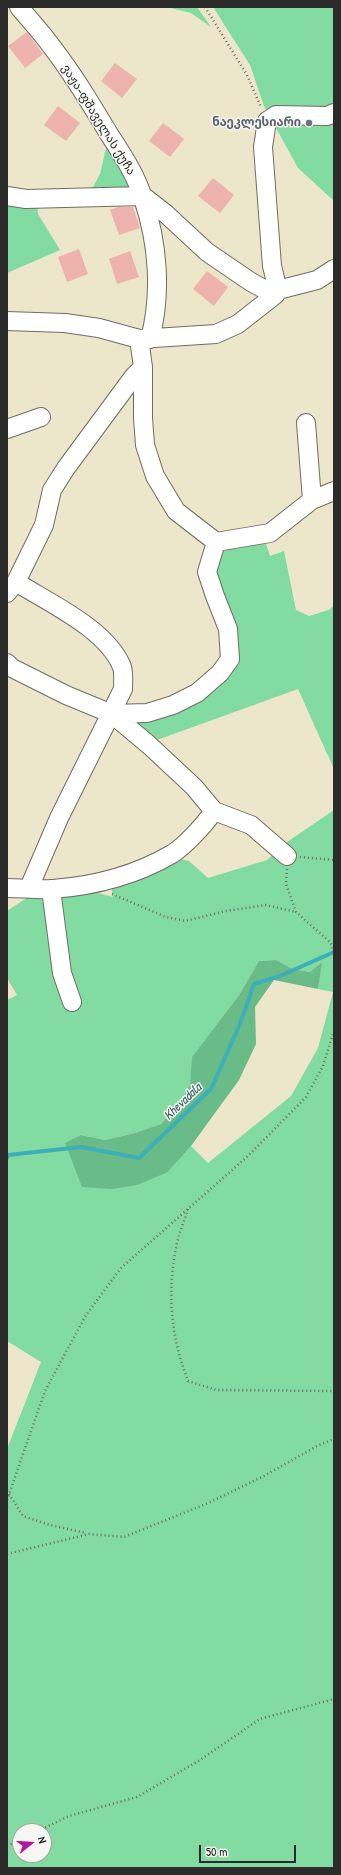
<!DOCTYPE html>
<meta charset="utf-8">
<style>
body{margin:0}
#map{position:relative;width:341px;height:1875px;overflow:hidden;background:#ece6cb;font-family:"Patrick Hand",sans-serif}
canvas{display:block}
.frame{position:absolute;inset:0;border:8px solid #2b2b2b;pointer-events:none}
.north{position:absolute;left:12px;top:1823px;width:40px;height:40px;box-sizing:border-box;background:#f6f6f2;border:1px solid #a5a5a2;border-radius:50%;rotate:73deg;font-size:11px;font-weight:700;line-height:16px;text-align:center;color:#2b2b2b}
.north::after{content:'';display:block;margin:auto;width:14px;height:18px;background:#b5179e;clip-path:polygon(50% 0,100% 100%,50% 72%,0 100%)}
.scale{position:absolute;left:199px;top:1845px;width:97px;height:18px;box-sizing:border-box;border:2px solid #2b2b2b;border-top:0;padding-left:5px;font-size:12px;line-height:14px;white-space:nowrap;color:#2b2b2b;-webkit-text-stroke:3px #f6f6f2;paint-order:stroke}
</style>
<div id="map">
<canvas width="341" height="1875"></canvas>
<div class="frame"></div>
<div class="north">N</div>
<div class="scale">50 m</div>
</div>
<script>
const g = document.querySelector('canvas').getContext('2d');
g.lineJoin = 'round';
function paint(path, color) { g.fillStyle = color; g.fill(path, 'evenodd'); }
function stroke(path, color, width, dash) { g.strokeStyle = color; g.lineWidth = width; g.lineCap = dash ? 'butt' : 'round'; g.setLineDash(dash || []); g.stroke(path); }
function label(font, color, halo, rows, align = 'center') {
  g.font = font + ' "Patrick Hand","Noto Sans Georgian",sans-serif'; g.lineWidth = 3; g.setLineDash([]); g.textBaseline = 'middle'; g.strokeStyle = halo; g.fillStyle = color; for (const [text, x, y, turn = 0] of rows) {
    g.save(); g.translate(x, y); g.rotate((+turn || 0) * Math.PI / 180); g.textAlign = isNaN(turn) ? turn : align; if (halo) g.strokeText(text, 0, 0); g.fillText(text, 0, 0); g.restore();
  }
}
paint(new Path2D(`
 M 167,7 L 197,7 L 211,27 L 191,13 Z
 M 213,7 L 334,7 L 334,201 L 298,168 L 264,106 L 250,65 Z
 M 107,144 L 136,191 L 65,193 L 93,187 L 100,174 Z
 M 7,201 L 37,203 L 38,214 L 60,250 L 7,273 Z
 M 265,541 L 270,556 L 284,551 L 296,610 L 309,616 L 329,610 L 334,605 L 334,769 L 298,689 L 157,740 L 133,723 L 227,672 L 214,573 L 220,551 Z
 M 334,810 L 334,1868 L 7,1868 L 7,1449 L 41,1362 L 7,1341 L 7,1000 L 17,995 L 7,978 L 7,911 L 31,895 L 87,890 L 113,897 L 111,884 L 179,859 L 189,861 L 208,878 L 267,860 L 287,842 ZM 276,960 L 293,969 L 310,972 L 321,963 L 318,989 L 333,992 L 318,1048 L 291,1096 L 208,1163 L 191,1146 L 168,1172 L 81,1135 L 105,1140 L 135,1133 L 161,1124 L 181,1102 L 190,1084 L 193,1056 L 239,995 L 259,961 ZM 20,1831 L 44,1831 L 44,1855 L 20,1855 Z`), '#82dba1');
paint(new Path2D(`
 M 276,960 L 293,969 L 310,972 L 322,962 L 318,989 L 274,980 L 255,1007 L 256,1044 L 239,1080 L 191,1146 L 168,1172 L 137,1185 L 112,1189 L 82,1187 L 65,1143 L 81,1135 L 105,1140 L 135,1133 L 161,1124 L 181,1102 L 190,1084 L 192,1057 L 239,995 L 259,961 Z`), '#69bb87');
stroke(new Path2D(`
 M 7,1158 L 8,1155 L 81,1147 L 139,1158 L 211,1089 L 240,1024 L 254,984 L 280,976 L 334,952`), '#3eaeb9', 4);
paint(new Path2D(`
 M 27,32 L 43,54 L 25,68 L 8,46 Z
 M 115,63 L 137,79 L 122,98 L 101,81 Z
 M 58,106 L 80,123 L 66,141 L 44,125 Z
 M 163,123 L 184,139 L 170,157 L 149,141 Z
 M 213,178 L 234,195 L 220,213 L 198,196 Z
 M 118,207 L 133,207 L 140,228 L 119,235 L 110,210 Z
 M 79,249 L 88,274 L 67,282 L 58,257 Z
 M 130,251 L 139,277 L 117,284 L 109,259 Z
 M 207,271 L 228,287 L 214,306 L 193,289 Z`), '#edb3ac');
const minor = new Path2D(`
 M 19,7 C 30,20 42,33 52,47 C 73,74 91,104 109,134 C 122,154 136,175 143,198 C 158,243 162,293 150,339
 M 7,196 L 26,199 L 143,196 L 166,214 L 207,252 L 251,282 L 275,295
 M 278,290 L 272,266 L 263,147 L 267,121 L 276,115 L 327,116 L 334,113
 M 7,321 L 65,323 L 99,328 L 139,339 L 216,334 L 238,324 L 275,295 L 278,290 L 317,280 L 334,269
 M 139,339 L 143,367 L 143,418 L 145,445 L 155,476 L 176,511 L 216,542
 M 306,423 L 312,500
 M 7,429 L 41,417
 M 216,542 L 270,533 L 312,500 L 334,491
 M 16,582 C 49,603 107,629 122,667 C 124,673 123,682 123,689 L 59,818 L 29,888
 M 7,593 L 16,582 L 44,525 L 52,490 L 66,468 L 134,376 L 143,367
 M 7,663 L 12,668 L 66,695 L 112,714 L 149,745 L 194,787 L 214,811 L 251,825 L 287,856
 M 112,714 L 147,713 L 173,705 L 197,693 L 220,673 L 230,659 L 228,629 L 215,596 L 207,572 L 216,542
 M 7,888 C 22,888 38,890 53,889 C 93,886 136,875 172,854 C 185,846 205,824 214,811
 M 51,889 L 62,973 L 72,1002`);
stroke(minor, '#6f6c63', 20);
stroke(new Path2D(`
 M 205,7 L 247,75 L 261,107
 M 300,857 L 334,860
 M 287,869 L 286,884 L 296,912 L 331,943 L 334,953
 M 112,894 L 166,917 L 185,921 L 226,911 L 266,905 L 296,912
 M 188,1209 C 184,1222 178,1235 176,1248 C 167,1294 171,1337 188,1381 L 216,1390 L 334,1391
 M 9,1494 L 23,1516 L 50,1525 L 86,1533
 M 7,1500 L 45,1391 L 86,1315 L 121,1268 L 248,1156 L 306,1097 L 323,1066 L 334,1031
 M 7,1554 L 89,1534 L 124,1537 L 206,1504 L 262,1477 L 319,1445 L 334,1439
 M 38,1831 L 69,1816 L 137,1797 L 200,1760 L 260,1719 L 334,1699
 M 7,1846 L 20,1840`), '#6f6c63', 2.5, [1, 3]);
stroke(minor, '#fff', 18);
for (const [x, y, r, color] of [
 [309,123,4,"#6b7280"]
]) { const dot = new Path2D(); dot.arc(x, y, r, 0, 2 * Math.PI); g.fillStyle = color; g.fill(dot); stroke(dot, '#f6f6f2', 1.5); }
label('12px', '#2b2b2b', '#f6f6f2', [
 ["ვაჟა-ფშაველას ქუჩა",98,120,58]
]);
label('bold 12px', '#5b616d', '#f6f6f2', [
 ["ნაეკლესიარი",301,123]
], 'right');
label('italic 13px', '#335f64', '#f6f6f2', [
 ["Khevadala",183,1102,-44]
]);
</script>
